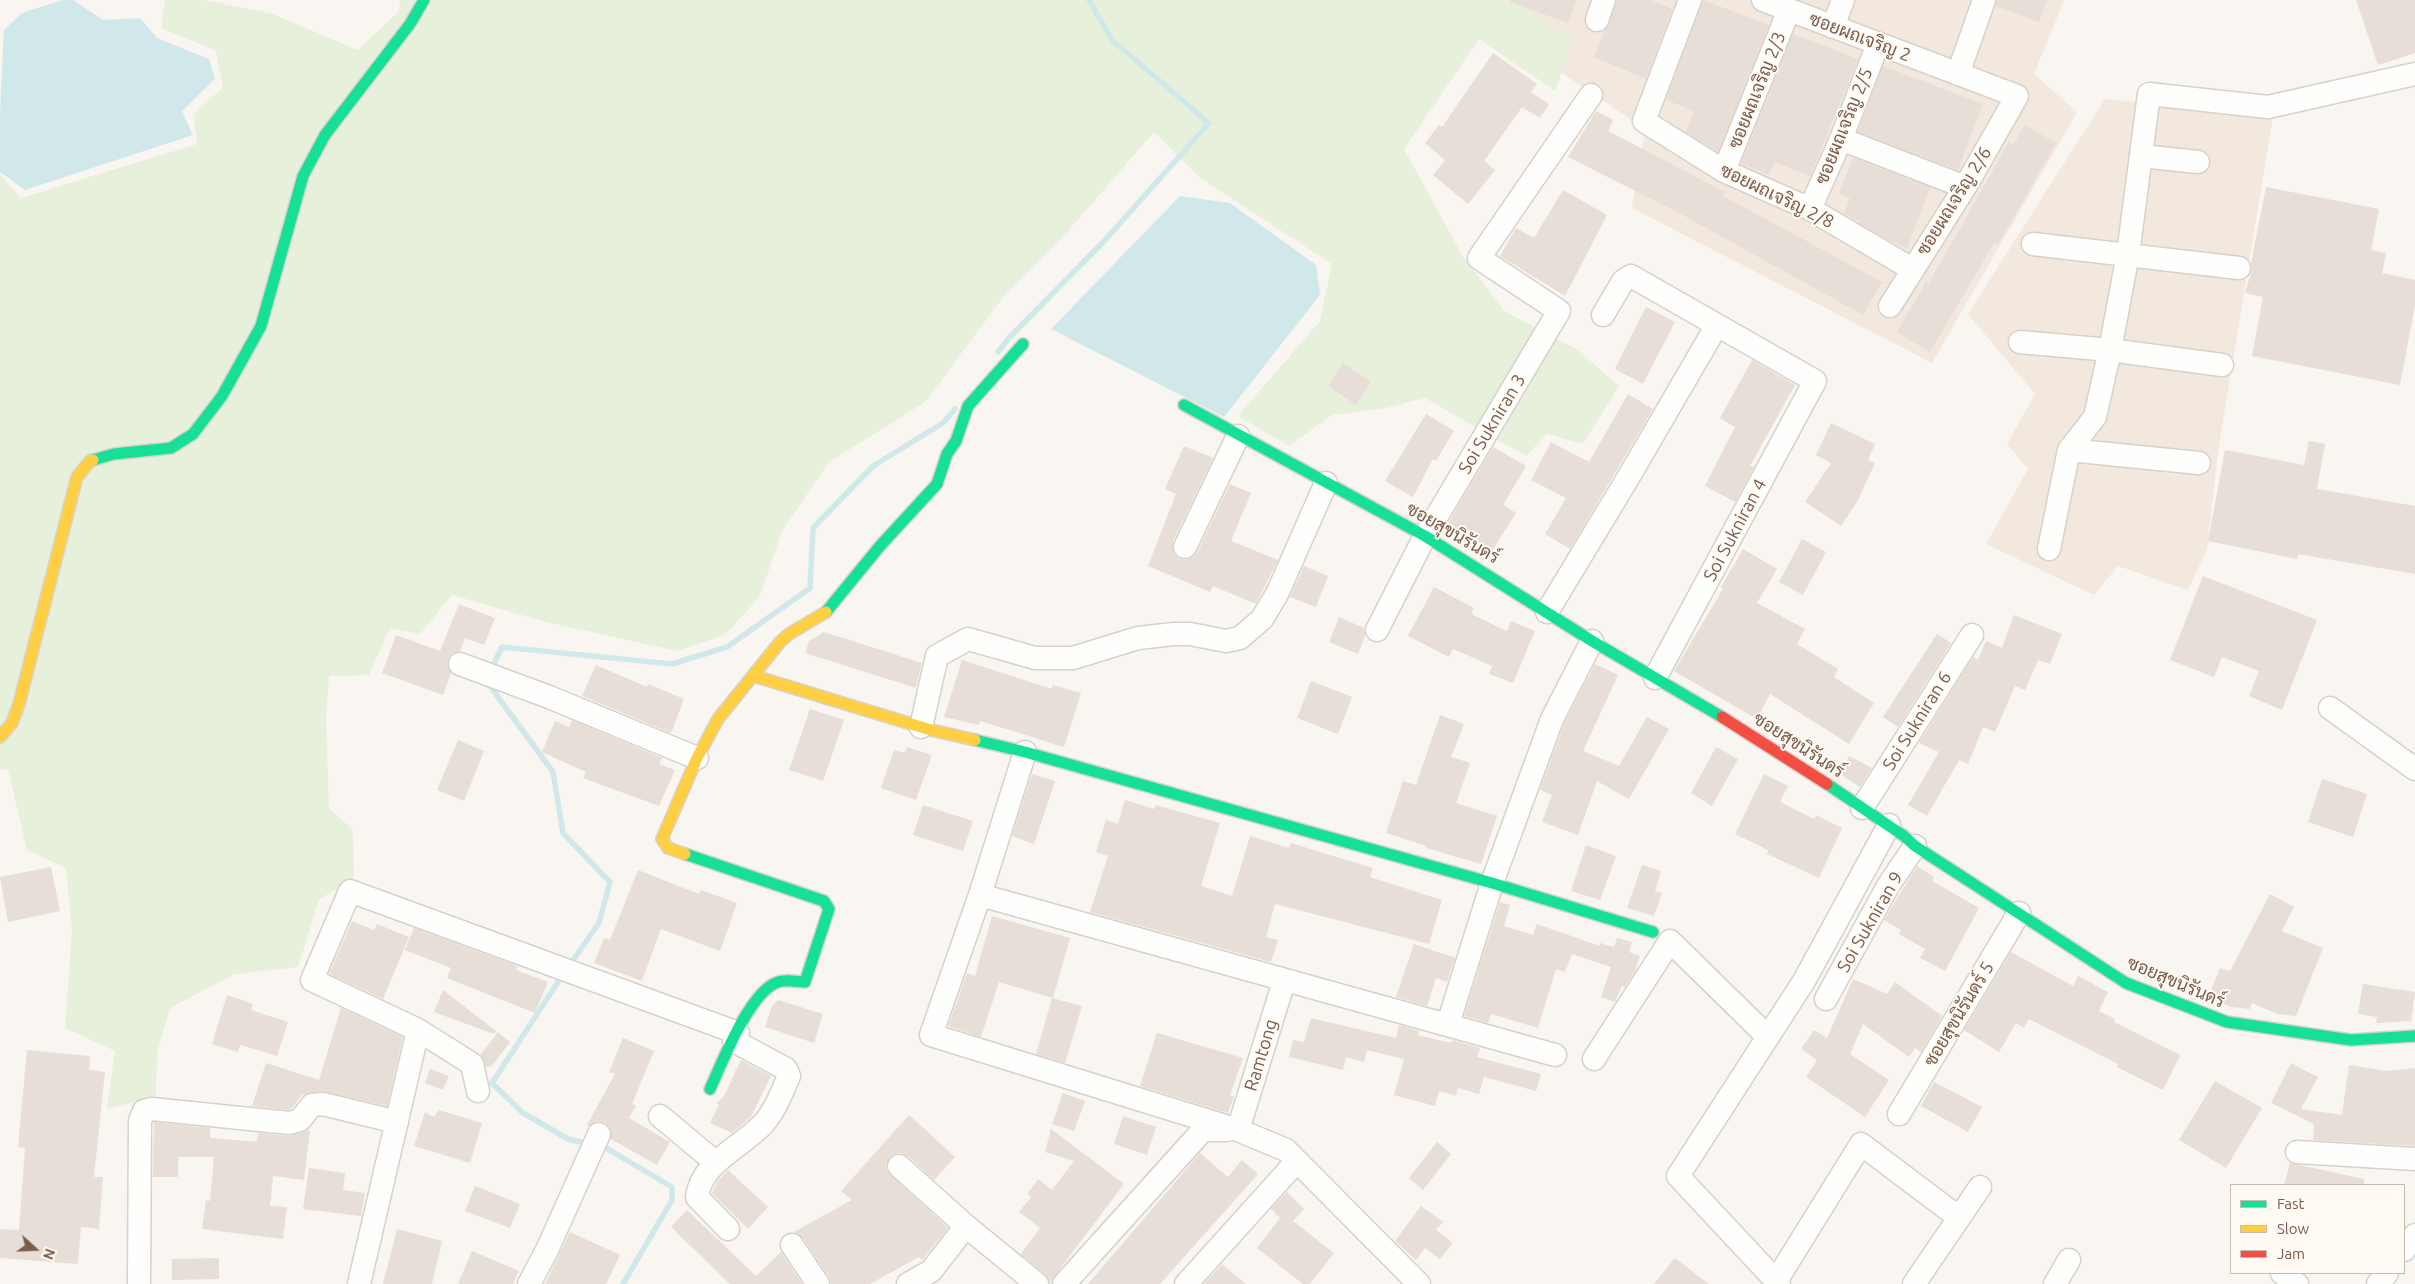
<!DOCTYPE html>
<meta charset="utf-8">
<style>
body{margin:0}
#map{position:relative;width:2415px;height:1284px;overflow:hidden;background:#f9f5f0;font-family:Ubuntu,sans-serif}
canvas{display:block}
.legend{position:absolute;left:2230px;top:1184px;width:175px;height:90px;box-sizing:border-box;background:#fffaf3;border:1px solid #cabbb1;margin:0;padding:6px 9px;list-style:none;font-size:15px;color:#7a5c4d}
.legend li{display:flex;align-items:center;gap:10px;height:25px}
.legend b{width:25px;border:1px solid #cabbb1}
.north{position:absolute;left:10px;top:1224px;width:50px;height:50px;-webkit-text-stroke:4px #fffaf3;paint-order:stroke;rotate:110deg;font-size:14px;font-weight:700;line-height:20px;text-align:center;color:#7a5c4d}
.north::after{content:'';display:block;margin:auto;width:18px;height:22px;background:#7a5c4d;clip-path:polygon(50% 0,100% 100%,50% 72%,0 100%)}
</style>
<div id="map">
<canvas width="2415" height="1284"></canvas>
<ul class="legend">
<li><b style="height:6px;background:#16e098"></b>Fast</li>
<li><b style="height:6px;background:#ffcf43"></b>Slow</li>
<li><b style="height:6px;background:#f24e42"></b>Jam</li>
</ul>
<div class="north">N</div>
</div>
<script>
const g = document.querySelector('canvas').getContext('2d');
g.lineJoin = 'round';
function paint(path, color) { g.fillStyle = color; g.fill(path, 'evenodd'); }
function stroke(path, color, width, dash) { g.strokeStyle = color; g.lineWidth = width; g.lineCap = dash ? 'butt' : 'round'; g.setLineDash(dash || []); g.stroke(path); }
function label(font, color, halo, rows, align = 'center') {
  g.font = font + ' Ubuntu,Sarabun,sans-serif'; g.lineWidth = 4; g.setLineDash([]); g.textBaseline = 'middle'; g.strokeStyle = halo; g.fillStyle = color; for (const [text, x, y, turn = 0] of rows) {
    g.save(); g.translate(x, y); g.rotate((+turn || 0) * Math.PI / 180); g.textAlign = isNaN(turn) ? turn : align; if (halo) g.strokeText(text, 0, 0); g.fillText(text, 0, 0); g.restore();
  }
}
paint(new Path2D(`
 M 1485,0 L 2064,0 L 2034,74 L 2077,112 L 1932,363 L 1632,208 L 1645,129 L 1495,28 Z
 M 2105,99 L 2273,116 L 2218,452 L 2207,549 L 2188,590 L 2118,566 L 2094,595 L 1986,544 L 2028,469 L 2007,444 L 2035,394 L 1968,314 Z`), '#f2e8de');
paint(new Path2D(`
 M 165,0 L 203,0 L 270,13 L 358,50 L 399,11 L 400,0 L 1510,0 L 1573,40 L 1555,91 L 1479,39 L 1404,149 L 1463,257 L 1504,311 L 1576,349 L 1619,386 L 1583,444 L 1547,434 L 1526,456 L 1425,398 L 1386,408 L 1332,415 L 1289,446 L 1238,416 L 1320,321 L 1332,264 L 1199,177 L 1154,132 L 1068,231 L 1004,296 L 925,402 L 829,462 L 782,531 L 760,596 L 725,635 L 677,651 L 546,622 L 452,595 L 420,634 L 390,628 L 369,675 L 329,676 L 326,718 L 329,808 L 353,830 L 354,880 L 319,899 L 298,967 L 235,974 L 170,1008 L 157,1053 L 156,1096 L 107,1109 L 115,1051 L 65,1028 L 72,930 L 66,868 L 27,850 L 8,769 L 0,770 L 0,175 L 21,198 L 197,144 L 193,115 L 223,87 L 216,51 L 161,28 Z`), '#e7f0db');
paint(new Path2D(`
 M 63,0 L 73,0 L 103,20 L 140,18 L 157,38 L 209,59 L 215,79 L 182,111 L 193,135 L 25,190 L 0,172 L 0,113 L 4,30 L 22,13 Z
 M 1180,196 L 1230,203 L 1316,265 L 1320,295 L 1224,417 L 1051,329 Z`), '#d0e8ea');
stroke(new Path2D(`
 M 998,352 L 1009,338 L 1106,239 L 1209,123 L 1112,40 L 1089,0
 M 491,670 L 502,647 L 672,664 L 727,647 L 810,588 L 813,528 L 873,466 L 943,423 L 955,409
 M 487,682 L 553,772 L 563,833 L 610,882 L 599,923 L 569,966
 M 564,973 L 492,1083 L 523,1113 L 568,1139 L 590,1144
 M 599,1146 L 606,1148 L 672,1187 L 672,1200 L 623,1284`), '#d0e8ea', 5.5);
paint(new Path2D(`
 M 1511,0 L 1577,0 L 1568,23 L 1510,2 Z
 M 1618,0 L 1651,0 L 1672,9 L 1646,79 L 1594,57 Z
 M 1703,0 L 1769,25 L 1718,152 L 1686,132 L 1694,111 L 1666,100 Z
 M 1997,0 L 2047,0 L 2039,22 L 1996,6 Z
 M 2356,0 L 2415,0 L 2415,53 L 2378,65 Z
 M 1793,34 L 1858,59 L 1810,176 L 1774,162 L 1769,175 L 1741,164 Z
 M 1493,53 L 1537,84 L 1531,92 L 1549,104 L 1540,118 L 1522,107 L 1484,161 L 1495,170 L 1468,204 L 1433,175 L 1445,160 L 1425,143 L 1439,125 L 1442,127 Z
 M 1883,66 L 1983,104 L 1958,170 L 1858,132 Z
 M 1596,111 L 1613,120 L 1608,131 L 1725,192 L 1723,196 L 1882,282 L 1863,315 L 1681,214 L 1568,157 Z
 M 2025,125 L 2056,143 L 1998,245 L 1994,243 L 1930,352 L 1897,332 L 1926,282 L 1929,283 L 2009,142 L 2013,145 Z
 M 1853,158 L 1930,187 L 1907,248 L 1894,243 L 1859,223 L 1860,221 L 1844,214 L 1850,198 L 1839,194 Z
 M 2266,187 L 2379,209 L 2371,250 L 2386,253 L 2382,273 L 2415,280 L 2415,305 L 2400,385 L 2252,356 L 2263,297 L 2245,293 L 2252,270 L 2251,263 Z
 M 1563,190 L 1607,215 L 1565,296 L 1500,256 L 1516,228 L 1534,238 Z
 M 1646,307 L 1675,322 L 1643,384 L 1615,369 Z
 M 1752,360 L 1795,385 L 1750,466 L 1754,467 L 1735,502 L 1705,486 L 1735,427 L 1720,418 Z
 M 1343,363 L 1371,382 L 1356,405 L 1328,386 Z
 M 1628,394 L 1653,409 L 1570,549 L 1545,534 L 1566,498 L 1531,480 L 1551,442 L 1589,462 Z
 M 1426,414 L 1454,431 L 1436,461 L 1433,459 L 1413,497 L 1385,481 Z
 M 1831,423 L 1875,444 L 1868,460 L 1875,463 L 1858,500 L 1841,526 L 1805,502 L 1831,463 L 1816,455 Z
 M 2309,441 L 2325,444 L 2317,489 L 2415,506 L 2415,574 L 2298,554 L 2297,559 L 2208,541 L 2225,450 L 2304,465 Z
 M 1184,446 L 1213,458 L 1173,541 L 1174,554 L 1179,559 L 1186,560 L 1192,558 L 1197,553 L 1230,484 L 1251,493 L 1231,541 L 1278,560 L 1256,604 L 1213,586 L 1210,592 L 1148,566 L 1176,494 L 1165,489 Z
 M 1493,447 L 1526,466 L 1503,505 L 1516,513 L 1488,557 L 1444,530 Z
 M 1802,539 L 1826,552 L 1803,595 L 1779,582 Z
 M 1743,549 L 1777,569 L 1757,603 L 1805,629 L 1797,644 L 1838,669 L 1834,677 L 1874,703 L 1849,744 L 1770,694 L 1757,719 L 1674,671 L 1723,589 L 1721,587 Z
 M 1304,566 L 1328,576 L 1316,607 L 1290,597 Z
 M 2203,576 L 2317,620 L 2282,710 L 2249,696 L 2259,671 L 2222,657 L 2214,677 L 2170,660 Z
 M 1434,587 L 1474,608 L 1471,614 L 1507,631 L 1511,621 L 1535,631 L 1513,683 L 1489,674 L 1492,666 L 1453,649 L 1449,657 L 1408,636 Z
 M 459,604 L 495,618 L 484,645 L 465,638 L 460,651 L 452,654 L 448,659 L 447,667 L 451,673 L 443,695 L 382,673 L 396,635 L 440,651 Z
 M 2014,615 L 2062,634 L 2050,664 L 2038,660 L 2025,690 L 2015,686 L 1995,732 L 1983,727 L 1968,764 L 1959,760 L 1927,816 L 1908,805 L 1939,752 L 1919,743 L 1973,657 L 1978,660 L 1986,641 L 2002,648 Z
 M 1339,617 L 1364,628 L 1365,636 L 1358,654 L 1329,642 Z
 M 824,632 L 922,663 L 916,688 L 805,653 L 809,641 Z
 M 1937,634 L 1951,643 L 1898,727 L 1883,717 Z
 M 962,660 L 1052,689 L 1053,685 L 1081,693 L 1064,747 L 980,721 L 979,725 L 944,717 Z
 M 1595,664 L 1618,675 L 1583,751 L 1619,766 L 1647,717 L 1669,729 L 1629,799 L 1597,781 L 1578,835 L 1542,822 L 1552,795 L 1540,790 L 1564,724 Z
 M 596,665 L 647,687 L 648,684 L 684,699 L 671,733 L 582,696 Z
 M 1311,681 L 1352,697 L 1338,734 L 1297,718 Z
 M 810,709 L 844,720 L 823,781 L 789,770 Z
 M 1440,715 L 1464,724 L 1451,757 L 1470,763 L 1456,803 L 1497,816 L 1481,864 L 1426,848 L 1426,846 L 1386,833 L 1403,781 L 1416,785 Z
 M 572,720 L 662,758 L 659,764 L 675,770 L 659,806 L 583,778 L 586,772 L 542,752 L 555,721 L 569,727 Z
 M 458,740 L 484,751 L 464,801 L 437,790 Z
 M 907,747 L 932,755 L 916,800 L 881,788 L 894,750 L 905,753 Z
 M 1716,747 L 1738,759 L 1712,806 L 1691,793 Z
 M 1849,756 L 1872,768 L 1860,787 L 1840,774 Z
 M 1032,774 L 1055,781 L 1034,844 L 1012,836 Z
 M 1764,774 L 1788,786 L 1780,802 L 1814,819 L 1816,815 L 1842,828 L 1819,878 L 1767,854 L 1768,850 L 1735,834 Z
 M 2322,779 L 2367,794 L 2353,837 L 2308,822 Z
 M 1125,800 L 1154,809 L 1156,805 L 1220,823 L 1201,886 L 1232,896 L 1250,836 L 1289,848 L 1291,843 L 1373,868 L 1370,877 L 1442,900 L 1429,944 L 1275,904 L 1266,937 L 1278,940 L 1271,962 L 1090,912 L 1108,856 L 1096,852 L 1106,820 L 1118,824 Z
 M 923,805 L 973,821 L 963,851 L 913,835 Z
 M 1586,845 L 1616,856 L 1600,900 L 1571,891 Z
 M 1642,865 L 1661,871 L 1655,891 L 1662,893 L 1654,916 L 1627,908 Z
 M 1917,866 L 1934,877 L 1932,881 L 1979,908 L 1945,971 L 1920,958 L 1925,949 L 1899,934 L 1901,930 L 1884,920 Z
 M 51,867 L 60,911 L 8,922 L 0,877 Z
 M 638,870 L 699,894 L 701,890 L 737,903 L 720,951 L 661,929 L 642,981 L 594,963 L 604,938 L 610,940 Z
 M 2270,894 L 2294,907 L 2282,931 L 2323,948 L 2296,1016 L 2278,1014 L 2252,1003 L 2250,1009 L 2231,1007 L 2208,998 L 2220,968 L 2230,971 Z
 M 1500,902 L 1510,905 L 1504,926 L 1533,935 L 1537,924 L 1600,946 L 1600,943 L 1614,947 L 1617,938 L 1632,942 L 1629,952 L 1640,956 L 1635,971 L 1625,987 L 1622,986 L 1615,1002 L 1601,997 L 1611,967 L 1572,954 L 1565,972 L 1556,969 L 1538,1028 L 1491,1014 L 1488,1023 L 1464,1016 Z
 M 992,916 L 1070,938 L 1053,998 L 999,982 L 981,1037 L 948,1026 L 967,973 L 975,976 Z
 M 352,921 L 374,930 L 377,924 L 409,937 L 383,999 L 329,974 Z
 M 414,928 L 517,966 L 516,970 L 548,982 L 535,1013 L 447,978 L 451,968 L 405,950 Z
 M 1414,944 L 1455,958 L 1447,982 L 1436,978 L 1427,1006 L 1396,997 Z
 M 2011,952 L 2073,986 L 2078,976 L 2108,992 L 2099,1011 L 2115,1019 L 2114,1022 L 2180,1055 L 2163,1090 L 2117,1067 L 2118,1064 L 2029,1019 L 2024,1028 L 2016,1023 L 1999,1052 L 1964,1030 Z
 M 1853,979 L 1887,994 L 1895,982 L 1942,1016 L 1921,1052 L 1915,1048 L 1909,1057 L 1863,1024 L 1850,1054 L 1889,1080 L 1865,1117 L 1806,1077 L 1817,1060 L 1801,1049 L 1814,1030 L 1827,1038 Z
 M 2363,984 L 2415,992 L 2411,1021 L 2376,1023 L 2377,1017 L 2358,1014 Z
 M 443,990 L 496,1031 L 494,1034 L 434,1012 Z
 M 227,995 L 253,1004 L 251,1010 L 288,1022 L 277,1056 L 240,1045 L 238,1052 L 212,1044 Z
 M 1052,998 L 1082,1006 L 1065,1063 L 1036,1054 Z
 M 778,1000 L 823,1014 L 814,1043 L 765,1027 L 772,1006 Z
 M 341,1008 L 403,1037 L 387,1106 L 322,1091 L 302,1095 L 292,1108 L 288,1110 L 252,1106 L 266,1063 L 319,1080 Z
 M 1311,1018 L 1396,1038 L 1399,1025 L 1419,1031 L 1418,1035 L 1451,1043 L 1452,1040 L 1480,1048 L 1477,1057 L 1541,1074 L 1536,1091 L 1484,1077 L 1479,1094 L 1458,1088 L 1456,1096 L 1439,1091 L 1435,1106 L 1394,1095 L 1404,1059 L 1367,1050 L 1364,1062 L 1346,1057 L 1343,1070 L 1289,1057 L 1293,1040 L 1304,1042 Z
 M 498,1032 L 510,1042 L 491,1067 L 486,1067 L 481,1054 Z
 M 1157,1033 L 1243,1058 L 1230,1095 L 1234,1097 L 1228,1113 L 1140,1086 Z
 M 623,1038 L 654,1051 L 632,1104 L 636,1106 L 629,1118 L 670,1142 L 657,1165 L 611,1139 L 610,1127 L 605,1122 L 597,1121 L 589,1126 L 587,1125 L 615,1074 L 609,1072 Z
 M 27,1050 L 90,1056 L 89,1070 L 105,1072 L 94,1177 L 103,1177 L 99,1229 L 81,1227 L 78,1264 L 0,1258 L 0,1229 L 19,1230 L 25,1148 L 18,1147 Z
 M 741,1060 L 771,1076 L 751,1117 L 732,1133 L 710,1123 L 719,1105 L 717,1103 L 724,1096 Z
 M 2291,1063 L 2318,1077 L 2301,1109 L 2342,1115 L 2349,1065 L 2386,1071 L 2415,1068 L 2415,1146 L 2313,1140 L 2314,1124 L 2271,1103 Z
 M 430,1069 L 449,1076 L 443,1090 L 425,1083 Z
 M 2215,1081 L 2262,1108 L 2226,1168 L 2179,1140 Z
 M 1934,1082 L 1982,1107 L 1968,1132 L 1921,1106 Z
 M 1063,1093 L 1085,1101 L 1074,1131 L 1052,1124 Z
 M 439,1110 L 482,1123 L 470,1163 L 414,1146 L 425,1112 L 434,1117 Z
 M 909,1115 L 955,1157 L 934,1180 L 908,1156 L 901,1153 L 894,1154 L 889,1158 L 886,1164 L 887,1171 L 948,1228 L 922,1260 L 919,1257 L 870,1284 L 831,1284 L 829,1277 L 803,1238 L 794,1232 L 852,1200 L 841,1191 Z
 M 1123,1116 L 1156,1127 L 1147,1155 L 1114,1144 Z
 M 154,1122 L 210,1128 L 210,1138 L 257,1142 L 258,1133 L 288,1136 L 310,1130 L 304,1180 L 273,1176 L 270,1206 L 287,1207 L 283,1239 L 202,1229 L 206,1200 L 210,1201 L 214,1157 L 178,1157 L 178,1177 L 153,1177 Z
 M 1051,1129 L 1124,1184 L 1050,1282 L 1045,1274 L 1021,1254 L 1040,1228 L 1019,1212 L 1031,1197 L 1027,1194 L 1038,1179 L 1052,1190 L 1074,1161 L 1045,1152 Z
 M 1437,1142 L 1451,1154 L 1423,1190 L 1409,1178 Z
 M 1200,1153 L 1228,1177 L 1242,1160 L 1258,1174 L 1160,1284 L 1088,1284 Z
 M 2290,1163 L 2364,1179 L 2364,1185 L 2284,1185 Z
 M 309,1168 L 345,1173 L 343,1190 L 365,1193 L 361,1216 L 303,1209 Z
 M 728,1170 L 768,1207 L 748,1229 L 712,1193 L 717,1182 Z
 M 475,1186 L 520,1204 L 510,1228 L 465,1211 Z
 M 1287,1192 L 1304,1209 L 1293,1221 L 1334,1253 L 1310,1284 L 1303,1284 L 1257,1248 L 1280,1218 L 1271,1209 Z
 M 1421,1206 L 1443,1222 L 1436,1230 L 1453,1243 L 1440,1259 L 1425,1248 L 1416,1260 L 1395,1241 Z
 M 687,1210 L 756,1276 L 781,1252 L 802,1284 L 730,1284 L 671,1227 Z
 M 397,1229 L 442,1241 L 432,1284 L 383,1284 Z
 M 570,1232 L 620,1255 L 606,1284 L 545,1284 Z
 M 472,1251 L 519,1271 L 513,1284 L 458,1284 Z
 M 219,1258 L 219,1279 L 172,1280 L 172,1259 Z
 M 1675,1258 L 1709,1284 L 1654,1284 Z
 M 1222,1264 L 1246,1284 L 1204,1284 Z`), '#e6ded7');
const street = new Path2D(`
 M 1690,0 L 1644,121 L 1724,171 L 1810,209 L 1912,269
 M 1763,0 L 2017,96 L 1965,187 L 1890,306
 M 1597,20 L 1604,0
 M 1833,27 L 1843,0
 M 1958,74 L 1984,0
 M 1841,139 L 1965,187
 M 2142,156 L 2198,162
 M 1724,171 L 1789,10
 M 1810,209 L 1841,139 L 1878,44
 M 2033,244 L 2239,268
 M 1603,315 L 1623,281 L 1631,276 L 1815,381 L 1655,678
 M 2020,342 L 2110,350 L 2222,365
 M 2069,450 L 2199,463
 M 1185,547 L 1238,436
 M 2049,549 L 2069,450 L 2095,417 L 2110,350 L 2128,254 L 2149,94 L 2268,107 L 2415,74
 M 1547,612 L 1628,478 L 1717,325
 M 1377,630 L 1425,536 L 1559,311 L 1479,258 L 1591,95
 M 460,664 L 549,697 L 697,758
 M 2330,708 L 2415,769
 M 921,727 L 937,656 L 968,639 L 1035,658 L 1073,658 L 1138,638 L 1174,634 L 1190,634 L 1226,641 L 1240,638 L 1262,619 L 1277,594 L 1326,483
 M 1025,752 L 980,895 L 931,1035 L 1238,1130 L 1286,1150 L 1419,1284
 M 1862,808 L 1972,635
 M 980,895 L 1555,1055
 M 1826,999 L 1888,886 L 1915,846
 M 1448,1024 L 1492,883 L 1552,719 L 1592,641
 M 1594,1059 L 1670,941 L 1768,1037
 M 478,1091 L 472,1064 L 418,1030 L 312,980 L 350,891 L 738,1033
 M 1899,1114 L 2019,913
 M 660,1116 L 715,1162
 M 1238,1130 L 1284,981
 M 2297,1152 L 2415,1159
 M 899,1166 L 966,1226 L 1037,1284
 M 728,1229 L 697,1197 C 701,1162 742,1147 763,1124 C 775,1111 782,1092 789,1076 L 786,1069 L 734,1041
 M 792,1245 L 818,1284
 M 2404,1250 L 2415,1235
 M 2282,1273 L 2297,1284
 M 1776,1281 L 1861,1144 L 1958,1217
 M 139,1284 L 140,1121 L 144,1111 L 152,1109 L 289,1123 L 300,1120 L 312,1105 L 323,1104 L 397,1122
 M 359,1284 L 418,1030
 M 529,1284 L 547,1250 L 599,1134
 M 908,1284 L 931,1271 L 966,1226
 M 1064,1284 L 1203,1130 L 1227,1130
 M 1186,1284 L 1297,1161
 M 1779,1284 L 1678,1176 L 1804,981 L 1889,825
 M 1914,1284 L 1980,1187
 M 2055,1284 L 2069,1260
 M 2378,1284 L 2387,1273`);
const fast = new Path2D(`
 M 1184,405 L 1425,536 L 1592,641 L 1722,717
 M 93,460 L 114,454 L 171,448 L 193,434 L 222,396 L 261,326 L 303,176 L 325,135 L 410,24 L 424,0
 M 826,612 L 880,546 L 937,484 L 947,454 L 956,441 L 968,406 L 1023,344
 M 975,740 L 1025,752 L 1492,883 L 1653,932
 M 1827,784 L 1904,836 L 1915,846 L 2126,983 L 2227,1022 L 2351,1040 L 2415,1036
 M 685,854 L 824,901 L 829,909 L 805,982 C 797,982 786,979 778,982 C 750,991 722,1063 710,1089`);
const slow = new Path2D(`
 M 754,676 L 931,730 L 975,740
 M 0,737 L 12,723 L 19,704 L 77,477 L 90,461 L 93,460
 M 685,854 L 668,848 L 662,839 L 697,758 L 718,719 L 780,642 L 789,634 L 826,612`);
const jam = new Path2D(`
 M 1722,717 L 1827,784`);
stroke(street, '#d7d1cb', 25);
stroke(fast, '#d9d2cb', 14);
stroke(slow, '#d9d2cb', 14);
stroke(jam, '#d9d2cb', 14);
stroke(street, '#fefefd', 22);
stroke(fast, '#16e098', 11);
stroke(slow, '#ffcf43', 11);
stroke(jam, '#f24e42', 11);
label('18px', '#7a5c4d', '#fffaf3', [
 ["ซอยผถเจริญ 2",1860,37,21],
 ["ซอยผถเจริญ 2/3",1757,90,-68],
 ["ซอยผถเจริญ 2/5",1844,126,-68],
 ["ซอยผถเจริญ 2/8",1777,196,26],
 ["ซอยผถเจริญ 2/6",1954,201,-58],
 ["Soi Sukniran 3",1492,424,-59],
 ["Soi Sukniran 4",1735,530,-62],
 ["ซอยสุขนิรันดร์",1453,533,30],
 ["Soi Sukniran 6",1917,721,-58],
 ["ซอยสุขนิรันดร์",1799,745,33],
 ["Soi Sukniran 9",1870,922,-60],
 ["ซอยสุขนิรันดร์",2176,982,23],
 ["ซอยสุขนิรันดร์ 5",1959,1014,-59],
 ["Ramtong",1261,1055,-73]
]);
</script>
